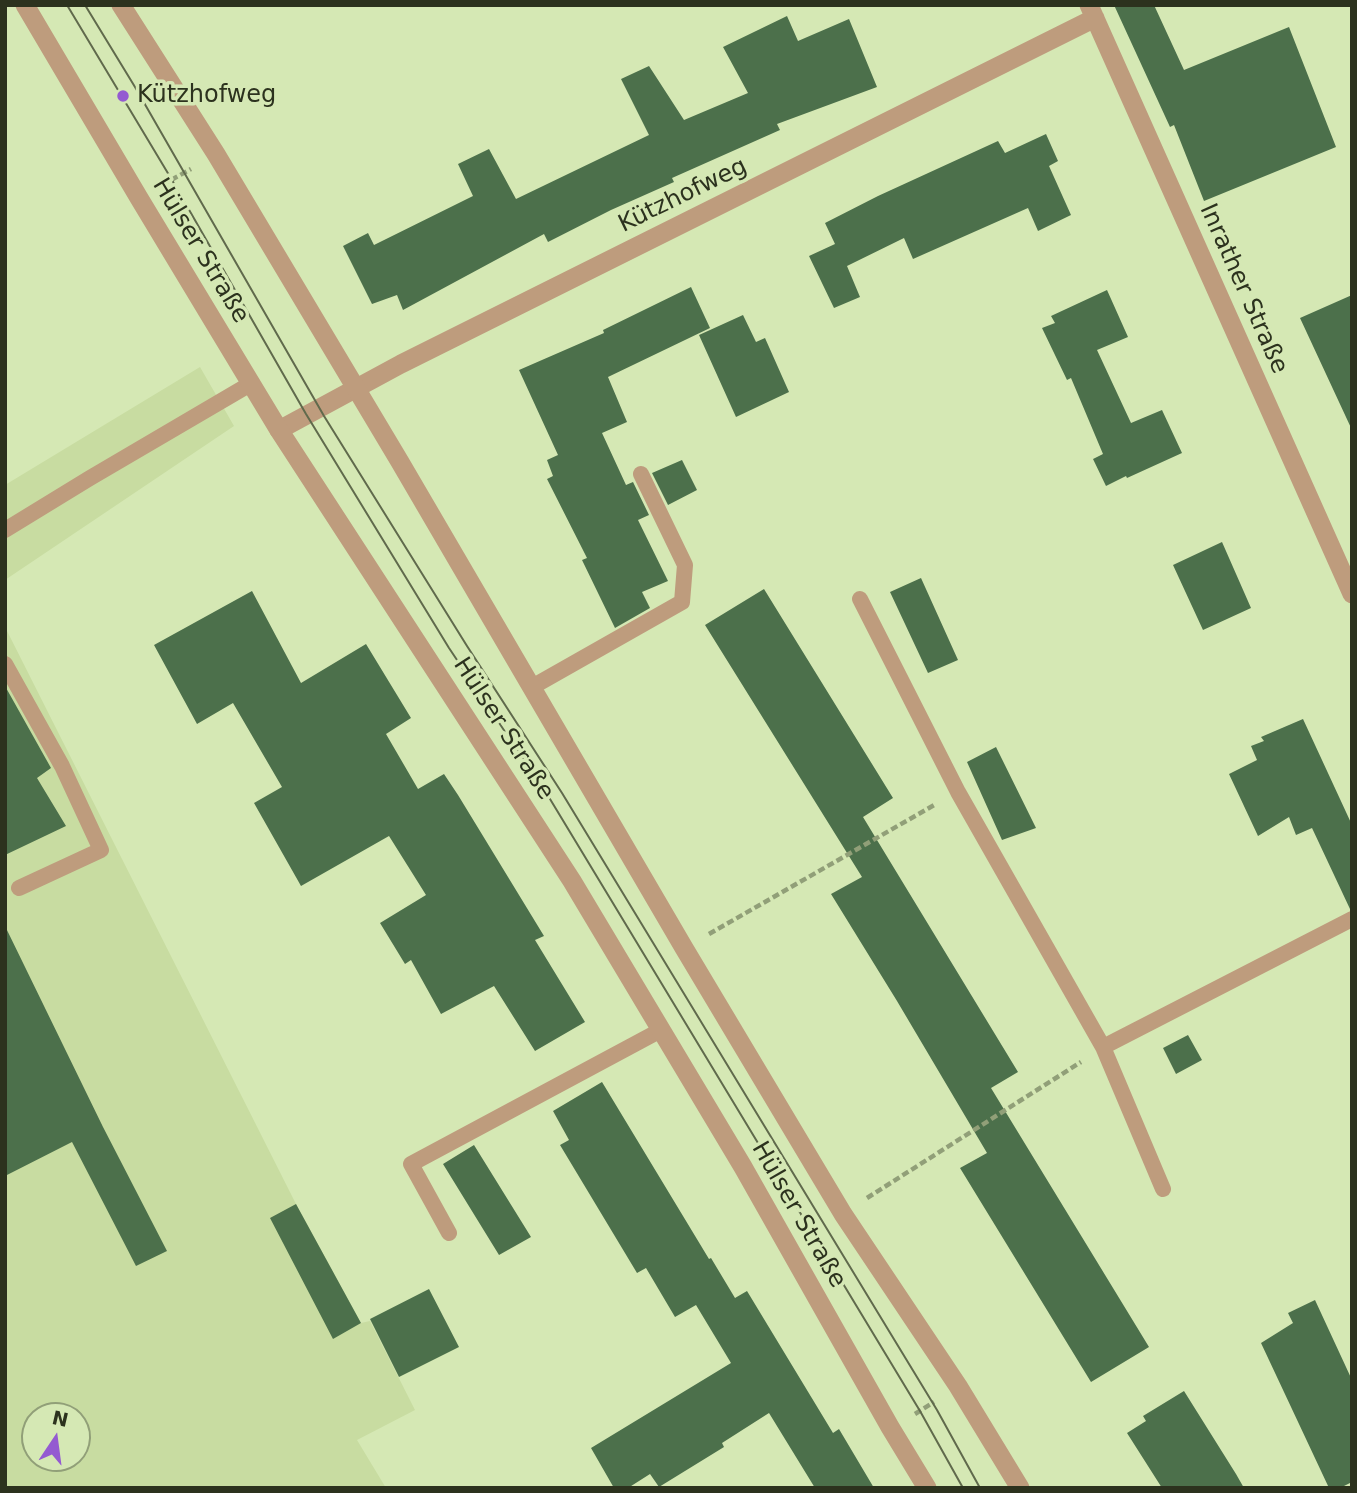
<!DOCTYPE html>
<meta charset="utf-8">
<style>
body{margin:0}
#map{position:relative;width:1357px;height:1493px;overflow:hidden;background:#d5e8b4;font-family:"DejaVu Sans",sans-serif}
canvas{display:block}
.frame{position:absolute;inset:0;border:7px solid #2c321e;pointer-events:none}
.north{position:absolute;left:21px;top:1402px;width:70px;height:70px;box-sizing:border-box;background:#d5e8b4;border:2px solid #919f78;border-radius:50%;rotate:13deg;font-size:19px;font-weight:700;line-height:28px;text-align:center;color:#2c321e}
.north::after{content:'';display:block;margin:auto;width:24px;height:32px;background:#945ad1;clip-path:polygon(50% 0,100% 100%,50% 72%,0 100%)}
</style>
<div id="map">
<canvas width="1357" height="1493"></canvas>
<div class="frame"></div>
<div class="north">N</div>
</div>
<script>
const g = document.querySelector('canvas').getContext('2d');
g.lineJoin = 'round';
function paint(path, color) { g.fillStyle = color; g.fill(path, 'evenodd'); }
function stroke(path, color, width, dash) { g.strokeStyle = color; g.lineWidth = width; g.lineCap = dash ? 'butt' : 'round'; g.setLineDash(dash || []); g.stroke(path); }
function label(font, color, halo, rows, align = 'center') {
  g.font = font + ' "DejaVu Sans",sans-serif'; g.lineWidth = 7; g.setLineDash([]); g.textBaseline = 'middle'; g.strokeStyle = halo; g.fillStyle = color; for (const [text, x, y, turn = 0] of rows) {
    g.save(); g.translate(x, y); g.rotate((+turn || 0) * Math.PI / 180); g.textAlign = isNaN(turn) ? turn : align; if (halo) g.strokeText(text, 0, 0); g.fillText(text, 0, 0); g.restore();
  }
}
paint(new Path2D(`
 M 200,367 L 234,426 L 5,580 L 5,485 Z
 M 5,627 L 296,1204 L 361,1323 L 370,1321 L 415,1410 L 357,1440 L 386,1488 L 5,1488 ZM 35,1416 L 77,1416 L 77,1458 L 35,1458 Z`), '#c8dca1');
paint(new Path2D(`
 M 1114,5 L 1154,5 L 1184,70 L 1289,27 L 1336,147 L 1204,201 L 1174,125 L 1170,127 Z
 M 787,16 L 798,41 L 849,19 L 877,87 L 777,124 L 780,130 L 672,178 L 674,182 L 611,210 L 548,242 L 544,234 L 403,310 L 397,295 L 372,304 L 343,246 L 368,233 L 374,245 L 473,196 L 458,164 L 489,149 L 516,199 L 649,135 L 621,79 L 649,66 L 684,120 L 748,93 L 723,47 Z
 M 1046,134 L 1058,161 L 1049,166 L 1071,215 L 1038,231 L 1028,208 L 913,259 L 904,238 L 847,266 L 860,297 L 834,308 L 809,256 L 835,244 L 825,223 L 878,196 L 998,141 L 1005,153 Z
 M 691,287 L 710,328 L 608,377 L 627,422 L 602,433 L 626,485 L 633,482 L 649,515 L 638,520 L 668,581 L 642,592 L 650,608 L 615,628 L 582,560 L 587,558 L 547,479 L 553,476 L 547,460 L 558,455 L 519,370 L 604,333 L 603,330 Z
 M 1107,290 L 1128,337 L 1097,350 L 1131,423 L 1162,410 L 1182,453 L 1127,478 L 1126,476 L 1106,486 L 1093,459 L 1103,454 L 1071,378 L 1067,380 L 1042,328 L 1055,323 L 1051,316 Z
 M 1352,295 L 1352,430 L 1300,318 Z
 M 743,315 L 756,342 L 765,338 L 789,392 L 736,417 L 699,335 Z
 M 682,460 L 697,490 L 668,505 L 652,473 Z
 M 1222,542 L 1251,608 L 1203,630 L 1173,565 Z
 M 921,578 L 958,660 L 928,673 L 890,592 Z
 M 764,589 L 893,798 L 863,817 L 1018,1072 L 991,1088 L 1149,1347 L 1091,1382 L 960,1168 L 987,1153 L 897,1001 L 831,894 L 862,877 L 705,625 Z
 M 252,591 L 301,683 L 366,644 L 411,718 L 386,734 L 418,789 L 444,774 L 458,795 L 544,936 L 535,940 L 585,1022 L 535,1051 L 494,986 L 441,1014 L 411,960 L 405,964 L 380,923 L 426,895 L 389,836 L 301,886 L 254,803 L 282,787 L 233,703 L 197,724 L 154,645 Z
 M 5,686 L 51,768 L 37,778 L 66,826 L 5,855 Z
 M 1303,719 L 1352,825 L 1352,909 L 1350,909 L 1312,828 L 1296,835 L 1289,817 L 1258,836 L 1229,774 L 1257,760 L 1251,746 L 1264,741 L 1261,737 Z
 M 996,747 L 1036,828 L 1002,840 L 967,762 Z
 M 5,926 L 103,1127 L 167,1251 L 136,1266 L 72,1142 L 5,1176 Z
 M 1188,1035 L 1202,1060 L 1176,1074 L 1163,1048 Z
 M 602,1082 L 709,1259 L 711,1258 L 735,1298 L 747,1291 L 833,1433 L 839,1429 L 874,1488 L 815,1488 L 769,1413 L 722,1443 L 724,1447 L 659,1487 L 650,1474 L 628,1488 L 614,1488 L 591,1448 L 731,1363 L 696,1305 L 675,1317 L 646,1268 L 637,1273 L 560,1145 L 569,1140 L 553,1111 Z
 M 474,1145 L 531,1237 L 499,1255 L 443,1164 Z
 M 296,1204 L 361,1323 L 333,1339 L 270,1218 Z
 M 429,1289 L 459,1347 L 399,1377 L 370,1319 Z
 M 1315,1300 L 1352,1380 L 1352,1482 L 1340,1488 L 1329,1488 L 1261,1343 L 1293,1323 L 1288,1313 Z
 M 1184,1391 L 1236,1474 L 1244,1488 L 1162,1488 L 1127,1433 L 1146,1421 L 1143,1416 Z`), '#4c704b');
stroke(new Path2D(`
 M 162,185 L 191,169
 M 709,934 L 936,804
 M 867,1198 L 1081,1062
 M 915,1414 L 934,1402`), '#919f78', 4.5, [7, 3.5]);
stroke(new Path2D(`
 M 5,530 L 90,478 L 252,383
 M 860,599 L 958,792 L 1103,1047 L 1352,919
 M 5,664 L 62,766 L 101,850 L 19,888
 M 532,687 L 682,602 L 685,565 L 641,474
 M 1103,1047 L 1163,1189
 M 449,1233 L 411,1164 L 661,1030`), '#be9c7d', 16);
stroke(new Path2D(`
 M 1089,5 L 1352,594
 M 279,430 L 401,364 L 1095,18`), '#be9c7d', 19);
stroke(new Path2D(`
 M 25,5 L 139,198 L 279,430 L 572,881 L 743,1167 L 890,1427 L 927,1488
 M 121,5 L 216,154 L 400,462 L 684,948 L 843,1214 L 958,1386 L 1020,1488`), '#be9c7d', 19);
stroke(new Path2D(`
 M 67,5 L 172,180 L 306,414 L 449,648 L 550,799 L 920,1411 L 963,1488
 M 85,5 L 135,87 L 324,416 L 467,646 L 562,793 L 937,1410 L 980,1488`), '#606a4c', 2);
for (const [x, y, r, color] of [
 [123,96,7,"#945ad1"]
]) { const dot = new Path2D(); dot.arc(x, y, r, 0, 2 * Math.PI); g.fillStyle = color; g.fill(dot); stroke(dot, '#d5e8b4', 2.5); }
label('24px', '#2c321e', '#d5e8b4', [
 ["Kützhofweg",137,96]
], 'left');
label('24px', '#2c321e', '#d5e8b4', [
 ["Kützhofweg",683,196,-26],
 ["Hülser Straße",200,251,59],
 ["Inrather Straße",1243,289,66],
 ["Hülser Straße",503,729,57],
 ["Hülser Straße",798,1215,60]
]);
</script>
